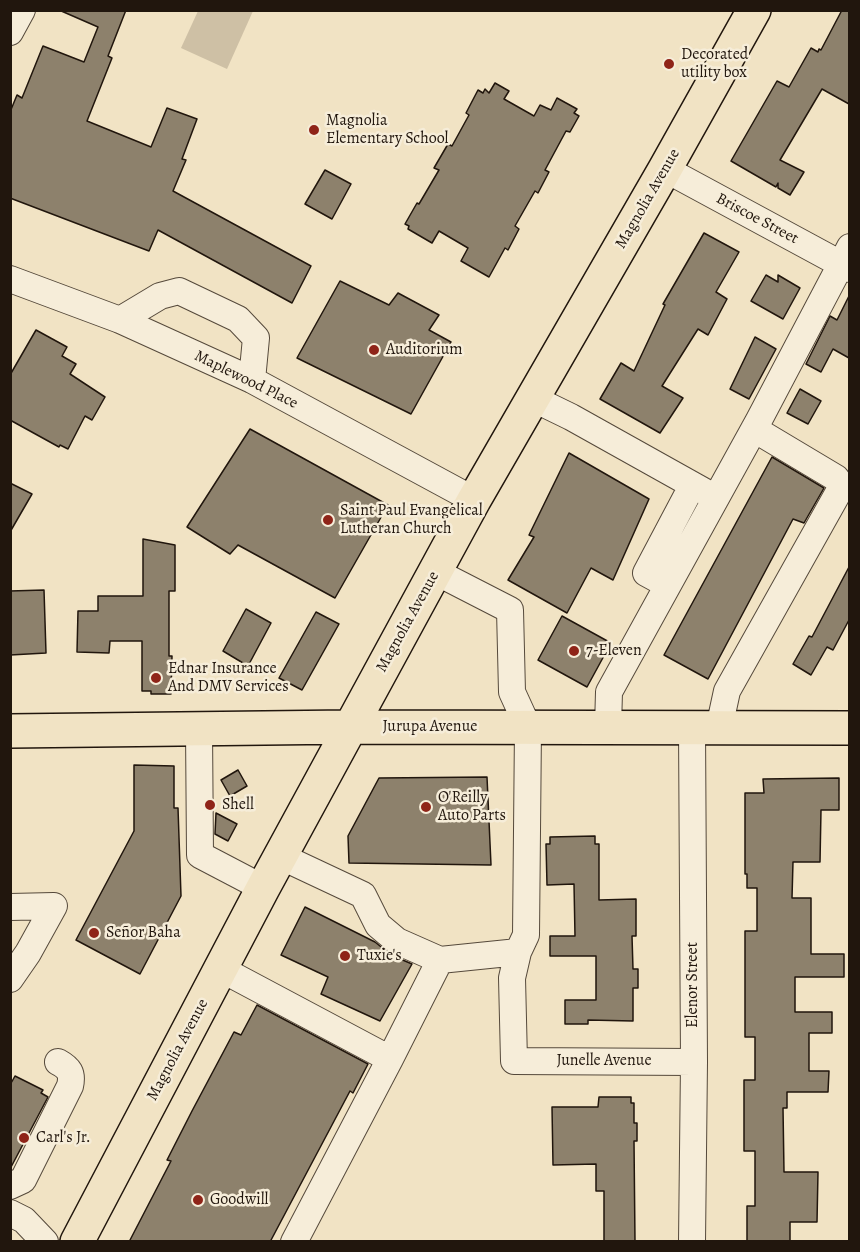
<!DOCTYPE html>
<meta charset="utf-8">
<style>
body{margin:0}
#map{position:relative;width:860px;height:1252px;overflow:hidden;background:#f1e3c4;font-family:Alegreya,serif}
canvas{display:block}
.frame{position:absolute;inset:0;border:12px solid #21160d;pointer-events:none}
</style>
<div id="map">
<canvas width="860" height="1252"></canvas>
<div class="frame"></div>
</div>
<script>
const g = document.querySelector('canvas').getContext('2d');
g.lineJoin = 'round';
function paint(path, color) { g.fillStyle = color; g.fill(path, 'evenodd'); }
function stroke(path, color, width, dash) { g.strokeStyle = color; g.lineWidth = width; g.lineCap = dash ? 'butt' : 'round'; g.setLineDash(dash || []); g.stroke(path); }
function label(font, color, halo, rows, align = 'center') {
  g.font = font + ' Alegreya,serif'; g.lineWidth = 5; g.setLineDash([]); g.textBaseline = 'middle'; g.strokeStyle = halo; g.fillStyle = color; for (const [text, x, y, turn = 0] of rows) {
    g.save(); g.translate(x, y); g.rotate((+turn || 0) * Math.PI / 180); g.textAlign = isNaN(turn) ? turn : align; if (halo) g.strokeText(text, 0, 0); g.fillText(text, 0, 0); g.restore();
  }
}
paint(new Path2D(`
 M 198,11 L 253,11 L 227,69 L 181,48 Z`), '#cec0a5');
const building = new Path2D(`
 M 59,10 L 126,10 L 108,56 L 112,58 L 87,121 L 151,147 L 167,108 L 197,119 L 182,159 L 186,160 L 173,191 L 311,266 L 292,303 L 158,230 L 149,251 L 10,198 L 10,112 L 17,95 L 22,98 L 43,46 L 84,62 L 98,27 Z
 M 842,10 L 849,10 L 849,104 L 822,89 L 780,160 L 804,172 L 790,195 L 778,188 L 778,183 L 776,187 L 731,161 L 777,81 L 789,87 L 811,48 L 818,52 L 819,49 L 821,50 Z
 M 495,83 L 509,91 L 504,99 L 534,116 L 540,105 L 551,110 L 557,98 L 577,109 L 574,113 L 579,116 L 570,132 L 566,131 L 545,170 L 549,172 L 538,193 L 535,191 L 515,226 L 519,229 L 508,250 L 505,248 L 489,277 L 461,261 L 468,248 L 439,231 L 432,243 L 408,229 L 409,226 L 405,224 L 417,203 L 419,204 L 439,170 L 434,168 L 448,144 L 452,146 L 469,115 L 466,113 L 478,90 L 483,93 L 485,89 L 489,93 Z
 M 325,170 L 351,184 L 332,219 L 305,204 Z
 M 704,233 L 739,252 L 716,292 L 727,299 L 708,335 L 698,329 L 662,386 L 683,398 L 660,433 L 600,399 L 621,363 L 634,371 L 665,305 L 663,304 Z
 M 766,275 L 778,282 L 778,275 L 800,288 L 783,319 L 751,301 Z
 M 340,281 L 389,305 L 398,293 L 439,315 L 429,330 L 451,342 L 411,414 L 297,358 Z
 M 849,296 L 849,358 L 833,349 L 821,372 L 806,364 L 830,316 L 837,320 Z
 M 36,330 L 67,347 L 62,356 L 76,364 L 70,374 L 105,397 L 92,420 L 85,416 L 68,449 L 60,445 L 59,447 L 10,420 L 10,375 Z
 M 755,337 L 776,349 L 749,399 L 730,389 Z
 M 800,389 L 821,401 L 808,424 L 787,413 Z
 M 250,429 L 388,505 L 335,598 L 238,545 L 230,554 L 187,527 Z
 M 569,453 L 649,499 L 613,580 L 591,568 L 567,613 L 508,580 L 534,537 L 529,535 Z
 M 772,457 L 824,488 L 804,523 L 793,519 L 708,679 L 664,655 Z
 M 10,483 L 32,494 L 10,532 Z
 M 143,539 L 175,545 L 175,591 L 169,591 L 169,656 L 172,656 L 171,694 L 151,694 L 151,691 L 142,691 L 142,641 L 110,641 L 109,653 L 77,652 L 78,611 L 98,611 L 98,596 L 143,596 Z
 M 849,567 L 849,620 L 833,650 L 827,647 L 811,675 L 793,664 L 809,636 L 812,637 Z
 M 44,590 L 46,653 L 10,655 L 10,591 Z
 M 246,609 L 271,623 L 248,666 L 223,651 Z
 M 316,612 L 339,624 L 302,690 L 279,678 Z
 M 562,616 L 611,643 L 587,687 L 538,660 Z
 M 134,765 L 174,766 L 174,808 L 178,808 L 181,896 L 140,974 L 76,940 L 134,831 Z
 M 238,770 L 247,786 L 230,796 L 221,780 Z
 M 487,777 L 491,865 L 349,863 L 348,836 L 379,778 Z
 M 839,778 L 839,810 L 821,810 L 820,862 L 793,862 L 792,898 L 811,898 L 811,954 L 844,954 L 844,977 L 795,977 L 795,1012 L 832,1012 L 832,1033 L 809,1033 L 809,1071 L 829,1071 L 828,1092 L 787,1092 L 787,1108 L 783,1108 L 784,1172 L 818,1172 L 817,1222 L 790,1222 L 790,1242 L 747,1242 L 747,1206 L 755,1206 L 755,1151 L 744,1151 L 744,1080 L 755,1080 L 755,1037 L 745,1037 L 745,931 L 757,931 L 757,888 L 747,888 L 747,874 L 745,874 L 745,793 L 764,793 L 763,779 Z
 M 216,813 L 237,824 L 228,841 L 215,834 Z
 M 595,836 L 595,844 L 599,844 L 599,900 L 636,899 L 636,936 L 632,936 L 633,969 L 638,969 L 638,988 L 633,988 L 633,1021 L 588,1020 L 588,1024 L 565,1024 L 565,1000 L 596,1000 L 596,956 L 550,956 L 550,936 L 575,936 L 574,884 L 547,885 L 546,844 L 550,844 L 550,837 Z
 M 305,907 L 375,942 L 391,955 L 412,964 L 380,1021 L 321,994 L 328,977 L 281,955 Z
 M 257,1005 L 368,1064 L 353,1093 L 350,1091 L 270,1242 L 129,1242 L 171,1161 L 167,1160 L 192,1111 L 234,1032 L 241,1035 Z
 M 15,1076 L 43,1090 L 41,1093 L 48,1097 L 10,1169 L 10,1085 Z
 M 599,1097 L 631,1097 L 631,1103 L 634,1103 L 634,1123 L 637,1123 L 637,1141 L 634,1141 L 635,1242 L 604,1242 L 604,1191 L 596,1191 L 596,1164 L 553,1165 L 552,1107 L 598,1107 Z`);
paint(building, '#8d816c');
stroke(building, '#21160d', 1.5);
const minor = new Path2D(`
 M 10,32 L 22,10
 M 665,169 L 850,269
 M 10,279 L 120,320 L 252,380 L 474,500
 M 120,320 L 160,296 L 179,291 L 238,319 L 256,338 L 252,380
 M 532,398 L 571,417 L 716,498
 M 436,572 L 510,610 L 512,692 L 528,727 L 526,935 L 518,952 L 512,978 L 514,1061 L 694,1062
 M 668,585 L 646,573 L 692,486
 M 608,727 L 609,692 L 759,420 L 850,247
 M 692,728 L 694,1062 L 692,1242
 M 719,728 L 727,691 L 842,486 L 836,478 L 754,429
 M 199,729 L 200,855 L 263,888
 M 280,856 L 363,895 L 378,925 L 397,941 L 440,960
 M 10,907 L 54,906 L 28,953 L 10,979
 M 221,969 L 390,1059
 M 10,1186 L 23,1180 L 70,1086 C 73,1073 69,1068 58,1062
 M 10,1213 L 24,1220 L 45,1242
 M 294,1242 L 390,1059 L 440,960 L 518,952`);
const major = new Path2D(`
 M 10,731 L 349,727 L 850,728
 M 77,1242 L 263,888 L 474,500 L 665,169 L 754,10`);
stroke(minor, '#55493b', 28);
stroke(major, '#21160d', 36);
stroke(minor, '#f6edd9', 26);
stroke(major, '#f1e3c4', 33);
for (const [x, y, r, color] of [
 [669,64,6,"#8f2418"],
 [314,130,6,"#8f2418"],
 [374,350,6,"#8f2418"],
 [328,520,6,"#8f2418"],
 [574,651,6,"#8f2418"],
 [156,678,6,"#8f2418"],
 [210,805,6,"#8f2418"],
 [426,807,6,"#8f2418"],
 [94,933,6,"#8f2418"],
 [345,956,6,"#8f2418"],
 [24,1138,6,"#8f2418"],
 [198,1200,6,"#8f2418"]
]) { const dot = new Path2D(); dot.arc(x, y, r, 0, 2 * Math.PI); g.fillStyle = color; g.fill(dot); stroke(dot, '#f6edd9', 2); }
label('16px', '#21160d', '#f6edd9', [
 ["Decorated",681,55],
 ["utility box",681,73],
 ["Magnolia",326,121],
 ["Elementary School",326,139],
 ["Auditorium",386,350],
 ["Saint Paul Evangelical",340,511],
 ["Lutheran Church",340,529],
 ["7-Eleven",586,651],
 ["Ednar Insurance",168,669],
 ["And DMV Services",168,687],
 ["O'Reilly",438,798],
 ["Auto Parts",438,816],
 ["Shell",222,805],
 ["Señor Baha",106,933],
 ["Tuxie's",357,956],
 ["Carl's Jr.",36,1138],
 ["Goodwill",210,1200]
], 'left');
label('16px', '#21160d', '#f6edd9', [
 ["Magnolia Avenue",648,199,-60],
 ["Briscoe Street",757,219,28],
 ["Maplewood Place",246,380,26],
 ["Magnolia Avenue",408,622,-61],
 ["Jurupa Avenue",430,727],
 ["Elenor Street",693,985,-90],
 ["Magnolia Avenue",178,1050,-62],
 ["Junelle Avenue",604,1061]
]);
</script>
